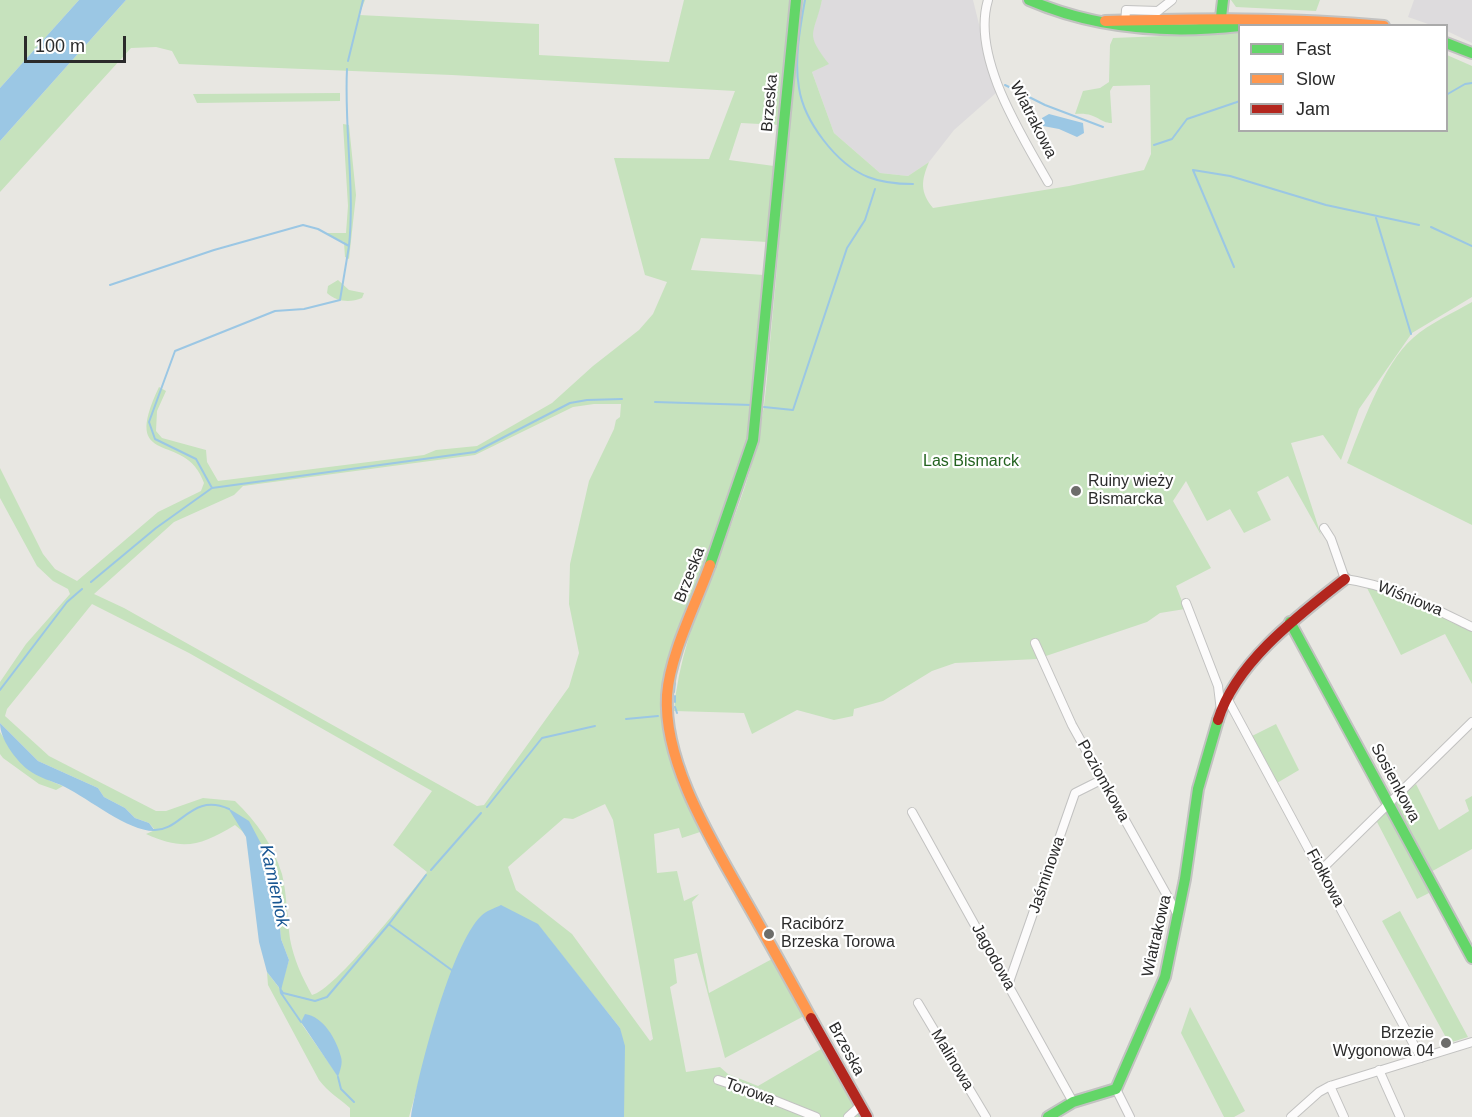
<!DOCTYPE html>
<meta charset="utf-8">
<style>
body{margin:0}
#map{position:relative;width:1472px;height:1117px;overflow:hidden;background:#e8e7e2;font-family:Arial,sans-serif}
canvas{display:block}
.legend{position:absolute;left:1238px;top:24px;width:210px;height:108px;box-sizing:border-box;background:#fff;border:2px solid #aaa;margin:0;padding:8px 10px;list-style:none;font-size:18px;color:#2b2b2b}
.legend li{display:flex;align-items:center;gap:12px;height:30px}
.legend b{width:30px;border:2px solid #aaa}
.scale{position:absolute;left:24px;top:36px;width:102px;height:27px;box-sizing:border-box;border:3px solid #2b2b2b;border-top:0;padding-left:8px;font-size:18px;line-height:21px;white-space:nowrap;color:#2b2b2b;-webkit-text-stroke:4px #fff;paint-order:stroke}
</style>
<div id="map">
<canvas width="1472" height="1117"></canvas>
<ul class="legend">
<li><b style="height:8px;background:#63d668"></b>Fast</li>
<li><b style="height:8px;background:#ff974d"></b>Slow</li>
<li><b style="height:8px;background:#b3261e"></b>Jam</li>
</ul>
<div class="scale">100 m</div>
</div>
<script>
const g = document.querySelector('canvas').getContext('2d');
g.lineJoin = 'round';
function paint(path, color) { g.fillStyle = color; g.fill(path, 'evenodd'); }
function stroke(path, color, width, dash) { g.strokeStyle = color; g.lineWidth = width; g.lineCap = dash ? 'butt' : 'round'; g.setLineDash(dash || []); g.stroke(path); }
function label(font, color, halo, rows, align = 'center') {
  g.font = font + ' Arial,sans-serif'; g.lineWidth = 4.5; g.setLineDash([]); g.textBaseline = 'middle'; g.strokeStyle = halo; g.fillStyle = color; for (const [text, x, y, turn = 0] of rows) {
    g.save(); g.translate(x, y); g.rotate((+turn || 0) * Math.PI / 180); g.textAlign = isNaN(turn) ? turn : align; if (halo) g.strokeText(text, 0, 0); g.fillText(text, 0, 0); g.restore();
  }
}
paint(new Path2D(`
 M 822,0 L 973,0 L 996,93 L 954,130 L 929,162 L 908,176 L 880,173 L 834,133 L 812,72 L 828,64 L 813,43 L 812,33 Z
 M 1414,0 L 1472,0 L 1472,43 L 1447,31 L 1446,26 L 1431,25 L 1408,17 Z`), '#dddbdd');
paint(new Path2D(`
 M 0,0 L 79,0 L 0,88 Z
 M 126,0 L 365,0 L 359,15 L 539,24 L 539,55 L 669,62 L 684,0 L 791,0 L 779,125 L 741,123 L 729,160 L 774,166 L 767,242 L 701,238 L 691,270 L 764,275 L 753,411 L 740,471 L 697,591 L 675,640 L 662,699 L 664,719 L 703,831 L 682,838 L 679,828 L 654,834 L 657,873 L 677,871 L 684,901 L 699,894 L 692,902 L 709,993 L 772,959 L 804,1016 L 725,1058 L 697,953 L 674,959 L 677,983 L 670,987 L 686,1072 L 720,1067 L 728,1074 L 758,1086 L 821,1049 L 863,1117 L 624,1117 L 620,1028 L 538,925 L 453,971 L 433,1031 L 409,1117 L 350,1117 L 350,1108 C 339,1098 329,1093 319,1080 L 268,985 L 267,972 L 280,989 L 289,960 L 281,939 L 277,892 L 268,853 L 235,825 C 200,846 184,851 146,834 L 155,830 L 149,823 L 135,818 L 125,808 L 104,797 L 98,788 L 38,761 L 0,723 L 0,682 L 26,644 L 70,594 L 68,589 L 53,581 L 37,566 L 0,498 L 0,468 L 43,554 L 55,569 L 77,581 L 158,512 L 201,491 L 204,483 C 186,429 119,471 159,387 L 166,391 L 157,411 L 156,431 L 162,438 L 206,450 L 207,462 L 218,481 L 424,455 L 436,450 L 477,446 L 552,403 L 593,366 L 639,330 L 653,314 L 667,282 L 645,275 L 614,158 L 709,159 L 735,91 L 452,75 L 179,64 L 172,51 L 156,47 L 131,48 L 0,192 L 0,141 ZM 594,404 L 621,404 L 620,417 L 616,420 L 614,429 L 589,481 L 570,564 L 569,604 L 579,653 L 569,687 L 484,805 L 477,806 L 124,608 L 94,594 L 174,522 L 234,495 L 243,486 L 475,455 L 573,407 ZM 92,604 L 189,653 L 432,791 L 393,845 L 427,872 C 410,894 334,991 312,995 C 302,977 294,960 290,939 C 287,918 287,895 282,874 C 273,845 257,822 235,801 L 203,798 L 166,811 L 156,811 L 49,756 L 5,716 L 7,709 ZM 605,804 L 613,820 L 653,1039 L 650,1041 L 572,934 L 516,890 L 508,867 L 564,818 L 573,819 ZM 301,1023 L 341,1064 L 338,1076 Z
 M 801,0 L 822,0 C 814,36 804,32 829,64 L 812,72 L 834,133 L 880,173 L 908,176 L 929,162 C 921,181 920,192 933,208 L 1069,186 L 1144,170 L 1151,154 L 1150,85 L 1113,86 L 1110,91 L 1112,123 C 1098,123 1098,112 1075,114 L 1083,91 L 1100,88 L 1109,82 L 1110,45 L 1113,38 L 1239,33 L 1240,130 L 1446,130 L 1447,55 L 1472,66 L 1472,297 L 1412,333 L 1359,409 L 1341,460 L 1323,435 L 1291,443 L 1321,535 L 1288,476 L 1257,492 L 1271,520 L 1244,533 L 1230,509 L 1207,521 L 1186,481 L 1173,501 L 1211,568 L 1176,586 L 1185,609 L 1160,613 L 1147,622 L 1037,659 L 955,663 L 932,671 L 883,701 L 854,709 L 853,716 L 834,720 L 797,710 L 752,734 L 744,713 L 674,711 C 682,614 740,530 759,434 C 767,398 768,359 772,322 C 783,215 787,107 801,0 Z
 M 1231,0 L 1320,0 L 1316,11 L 1236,7 Z
 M 340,93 L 340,101 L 197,103 L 193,94 Z
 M 343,124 L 349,125 L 356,195 L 349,259 L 345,257 L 344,242 L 324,233 L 346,233 L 348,206 Z
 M 338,280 L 349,290 L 364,293 L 362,298 C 350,303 337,302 327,293 L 328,286 Z
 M 1472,302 L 1472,525 L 1347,463 C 1361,427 1383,364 1413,338 C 1430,323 1453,313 1472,302 Z
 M 1365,584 L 1405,598 L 1472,629 L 1472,684 L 1445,634 L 1401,655 Z
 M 1276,724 L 1299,770 L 1277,783 L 1252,736 Z
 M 0,732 C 15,757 34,776 63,786 L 56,790 L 39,784 L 3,758 L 0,754 Z
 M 1416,784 L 1439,830 L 1469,811 L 1465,800 L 1472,796 L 1472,849 L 1429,873 L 1393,804 Z
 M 1387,809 L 1433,891 L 1417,899 L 1376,820 Z
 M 1400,911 L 1468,1037 L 1449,1043 L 1382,921 Z
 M 1190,1007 L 1245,1111 L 1234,1117 L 1224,1117 L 1181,1033 Z`), '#c6e2bd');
paint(new Path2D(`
 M 79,0 L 126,0 L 0,141 L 0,88 Z
 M 1049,114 L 1083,123 L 1084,133 L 1077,137 L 1059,129 L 1043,126 L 1042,118 Z
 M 0,723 L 38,761 L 98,788 L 104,797 L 125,808 L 135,818 L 149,823 L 155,831 C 129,832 89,799 65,787 C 53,781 38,778 27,769 C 15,759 0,739 0,723 Z
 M 228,808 L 249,821 L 267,855 L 277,892 L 281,939 L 289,960 L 281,990 L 267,972 L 259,942 L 246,837 Z
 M 501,905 L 538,924 L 620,1028 L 625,1046 L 624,1117 L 411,1117 C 418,1074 451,945 481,916 C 486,911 495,908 501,905 Z
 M 305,1014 C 323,1016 337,1040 341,1057 C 343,1063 340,1071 338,1077 L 301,1022 Z`), '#9bc7e4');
stroke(new Path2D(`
 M 805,0 C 800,28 794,60 799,88 C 804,121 836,164 868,177 C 883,183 897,184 913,184
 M 348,61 L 363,0
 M 1005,85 L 1045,105 L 1103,127
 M 1446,95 L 1465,84 L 1472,83
 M 1154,145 L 1172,139 L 1187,119 L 1240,101
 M 1376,218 L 1411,334
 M 1431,227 L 1472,246
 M 1234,267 L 1193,170 L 1230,176 L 1326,205 L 1419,225
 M 110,285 L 214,250 L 303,225 L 318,229 L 349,246 C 355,187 344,128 347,69
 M 655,402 L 752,405
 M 764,407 L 793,410 L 847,248 L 865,220 L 875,189
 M 212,488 L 475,452 L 570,403 L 587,400 L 622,399
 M 91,582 L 156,528 L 212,488 L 196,459 L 155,439 L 149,422 L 175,351 L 275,311 L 304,309 L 340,300 L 349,246
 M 0,690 L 67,602 L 82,589
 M 674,692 L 675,683
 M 675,696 L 675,702
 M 675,707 L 677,713
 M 626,719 L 658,716
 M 487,807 L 542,738 L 595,726
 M 153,830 C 181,832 191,792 229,809
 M 431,870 L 481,813
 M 390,925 L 453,971
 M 280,987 L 281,993 L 301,1022
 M 281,990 L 283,993 L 315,1001 L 327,997 L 389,924 L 426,875
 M 338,1077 L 341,1089 L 354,1102`), '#9bc7e4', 2);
const street = new Path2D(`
 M 988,0 C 971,57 1021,134 1048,182
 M 1125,25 L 1126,10 L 1158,11 L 1172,0
 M 1324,528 L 1331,539 L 1345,579 C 1390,585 1431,607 1472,627
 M 1186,603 L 1218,686 L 1221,711
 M 1035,643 L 1072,725 L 1178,915
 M 1227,698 L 1421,1058
 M 912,812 L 1073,1102
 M 1321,870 L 1472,722
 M 1008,985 L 1075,793 L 1101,780
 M 918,1003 L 986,1117
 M 1379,1070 L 1400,1117
 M 718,1080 L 746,1089 L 816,1117
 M 1330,1086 L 1344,1117
 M 1116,1089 L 1130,1117
 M 848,1117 L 861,1105
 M 1291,1117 L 1319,1092 L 1330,1086 L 1472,1042`);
const fast = new Path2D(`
 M 1029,0 C 1096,29 1168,34 1240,26
 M 1223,0 L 1221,17 L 1224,25
 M 1446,43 L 1472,53
 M 710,565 L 753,440 L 796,0
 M 1290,622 L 1472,958
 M 1048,1117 L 1073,1102 L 1116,1089 L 1165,977 L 1185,879 L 1198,789 L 1218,720`);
const slow = new Path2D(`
 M 1105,21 C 1198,19 1291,17 1384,26
 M 710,565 C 696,604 670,654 667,695 C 663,763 712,841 744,898 C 767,938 789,978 811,1018`);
const jam = new Path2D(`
 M 1218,720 C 1236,662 1299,615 1345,579
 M 811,1018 L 867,1117`);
stroke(street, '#c2c2c1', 10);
stroke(fast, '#c2c2c1', 14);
stroke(slow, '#c2c2c1', 14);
stroke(jam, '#c2c2c1', 14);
stroke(street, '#fcfbfb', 8);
stroke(fast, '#63d668', 10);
stroke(slow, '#ff974d', 10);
stroke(jam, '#b3261e', 10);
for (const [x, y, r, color] of [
 [1076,491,6,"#6d6d6b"],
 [769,934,6,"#6d6d6b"],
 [1446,1043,6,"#6d6d6b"]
]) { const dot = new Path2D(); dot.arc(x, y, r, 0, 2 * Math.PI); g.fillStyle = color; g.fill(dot); stroke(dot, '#fff', 2); }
label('16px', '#2b2b2b', '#fff', [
 ["Brzeska",770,103,-85],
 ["Wiatrakowa",1033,120,63],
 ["Brzeska",690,575,-69],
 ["Wiśniowa",1410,599,22],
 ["Poziomkowa",1103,781,61],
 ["Sosienkowa",1395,783,62],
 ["Jaśminowa",1047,875,-71],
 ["Fiołkowa",1325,878,62],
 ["Wiatrakowa",1157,936,-77],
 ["Jagodowa",993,957,61],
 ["Brzeska",846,1049,61],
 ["Malinowa",952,1060,59],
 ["Torowa",750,1092,20]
]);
label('16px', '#246320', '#fff', [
 ["Las Bismarck",971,462]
]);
label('16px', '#2b2b2b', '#fff', [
 ["Ruiny wieży",1088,482],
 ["Bismarcka",1088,500],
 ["Racibórz",781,925],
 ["Brzeska Torowa",781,943],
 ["Brzezie",1434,1034,"right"],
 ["Wygonowa 04",1434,1052,"right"]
], 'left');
label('italic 18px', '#185692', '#fff', [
 ["Kamieniok",274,886,78]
]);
</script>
